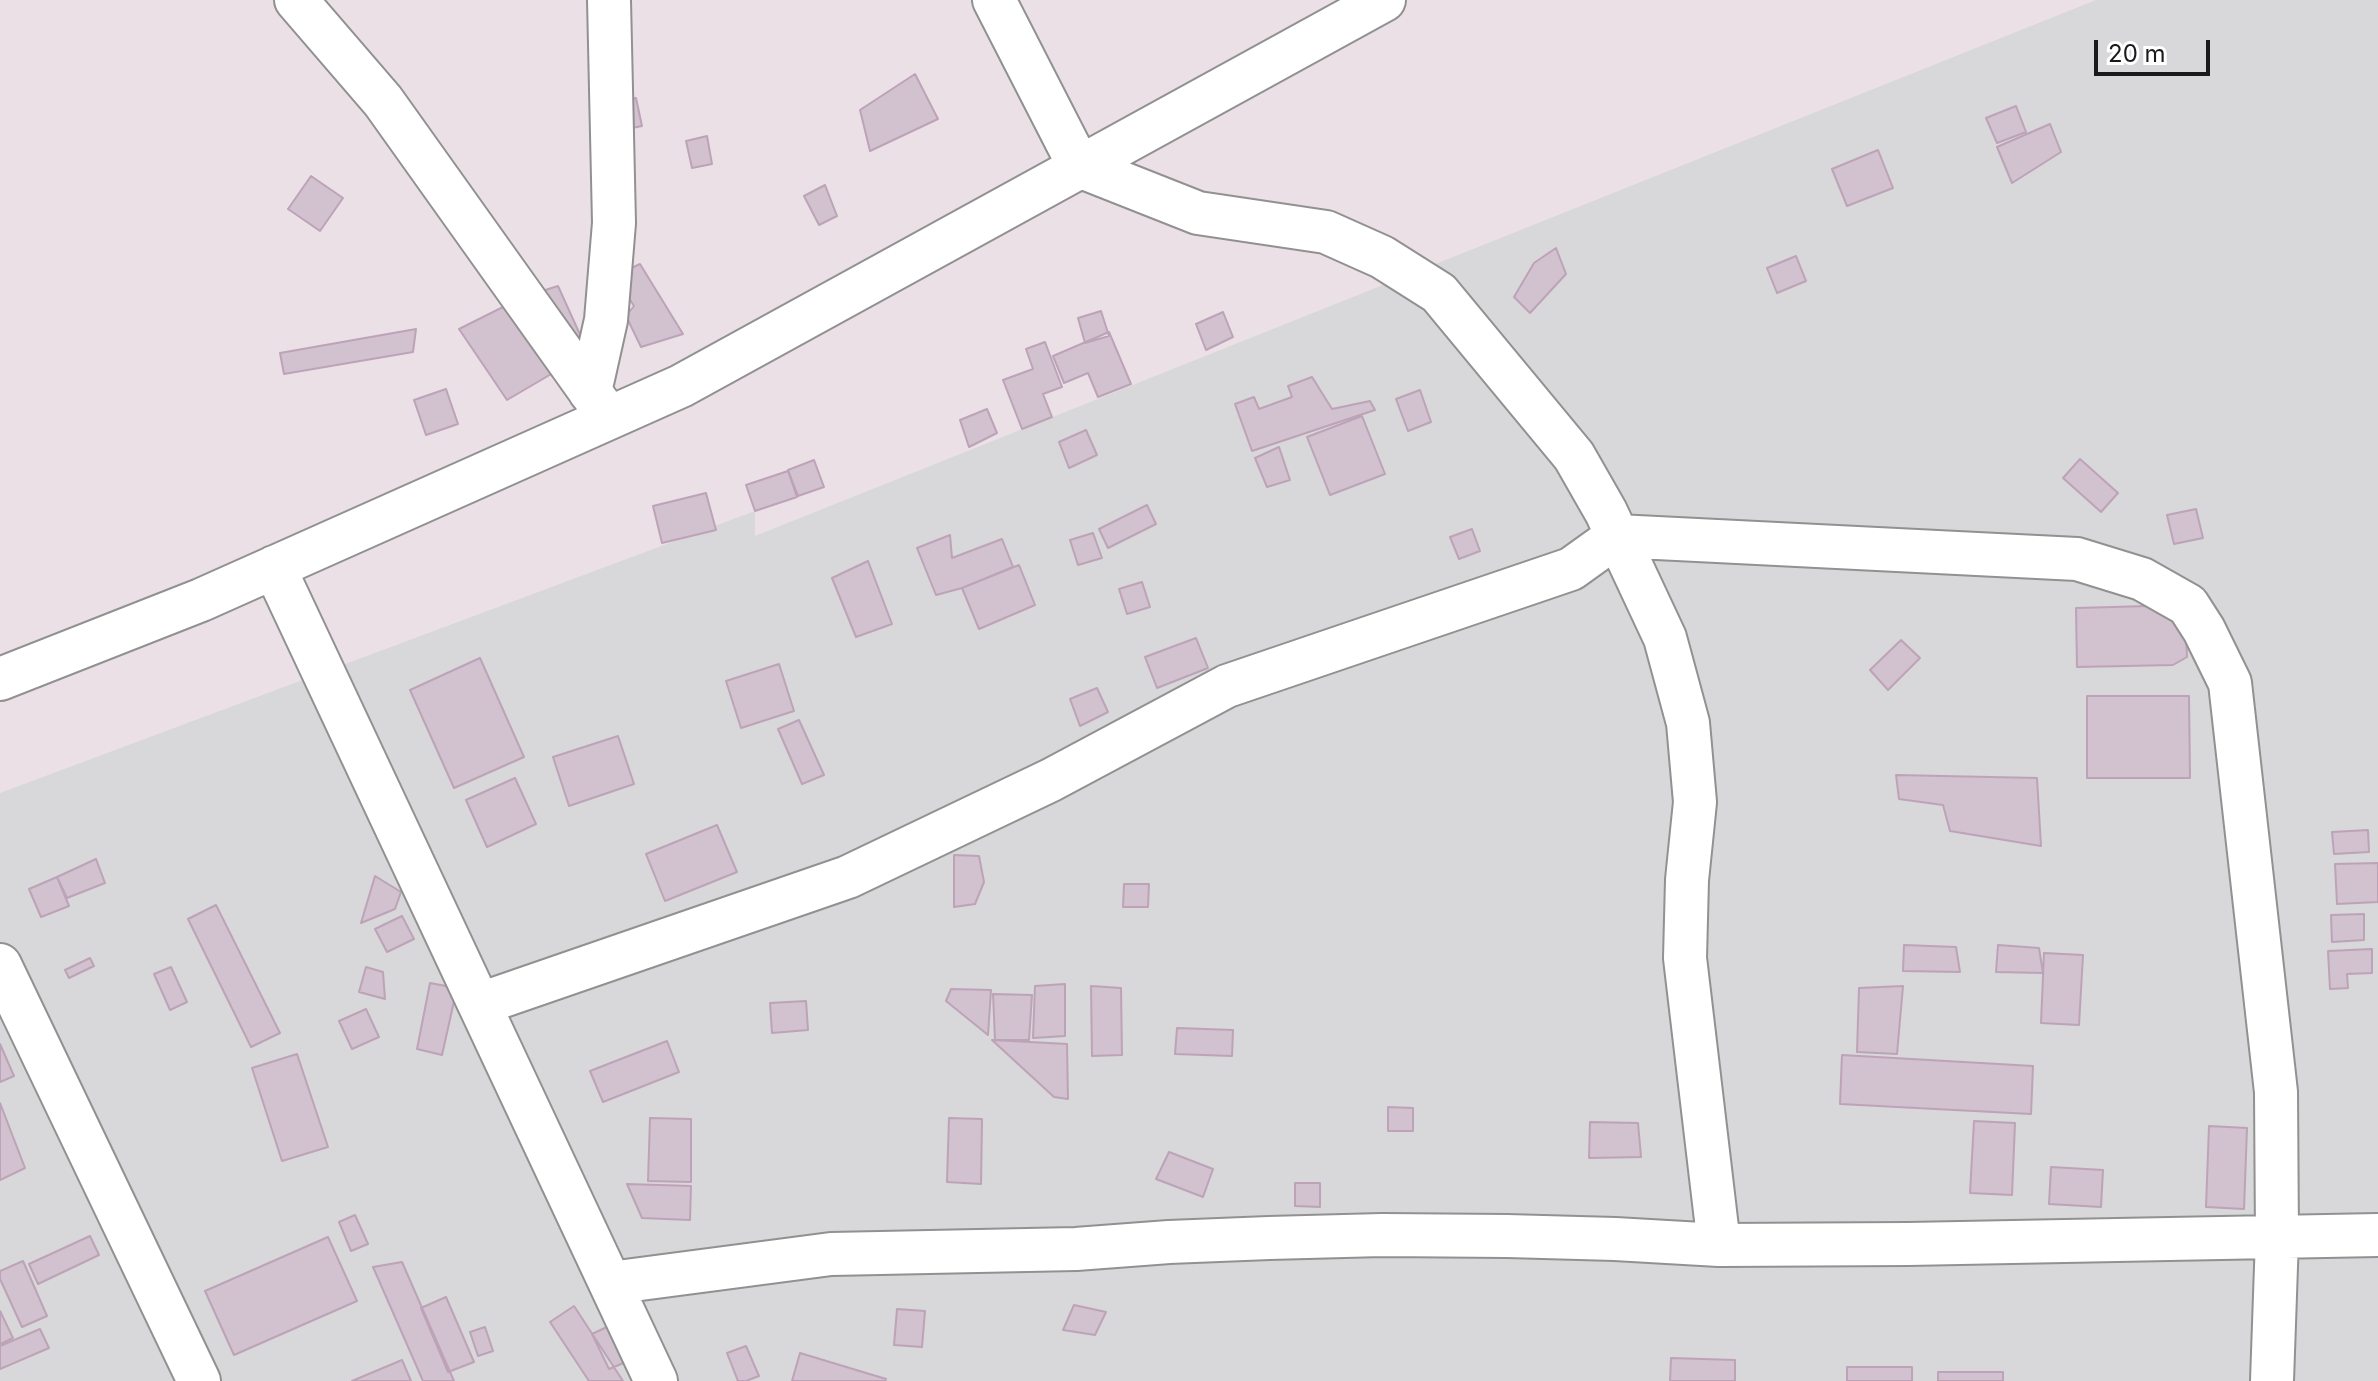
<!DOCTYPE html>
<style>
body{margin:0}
#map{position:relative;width:2378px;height:1381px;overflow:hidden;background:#ece0e7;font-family:Inter,sans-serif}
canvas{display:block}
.scale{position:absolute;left:2094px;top:40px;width:116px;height:36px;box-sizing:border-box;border:4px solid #1a1a1a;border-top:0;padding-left:10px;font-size:24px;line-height:28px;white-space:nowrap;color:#1a1a1a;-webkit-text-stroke:6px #fff;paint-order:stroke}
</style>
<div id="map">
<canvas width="2378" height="1381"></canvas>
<div class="scale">20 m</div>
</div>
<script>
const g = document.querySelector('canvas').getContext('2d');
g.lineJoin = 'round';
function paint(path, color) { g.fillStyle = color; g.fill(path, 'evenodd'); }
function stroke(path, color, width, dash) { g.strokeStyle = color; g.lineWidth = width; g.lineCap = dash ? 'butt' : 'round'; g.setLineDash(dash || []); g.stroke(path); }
paint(new Path2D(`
 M 2096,0 L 2378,0 L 2378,1381 L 0,1381 L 0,793 L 755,511 L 755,536 Z`), '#d8d7d9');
const building = new Path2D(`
 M 915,74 L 938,119 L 870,151 L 860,110 Z
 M 636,98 L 642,126 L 622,130 L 616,102 Z
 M 2016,106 L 2026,132 L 1997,143 L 1986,118 Z
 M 2050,124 L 2061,152 L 2012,183 L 1997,147 Z
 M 707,136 L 712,164 L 692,168 L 686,141 Z
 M 1878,150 L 1893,188 L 1847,206 L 1832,169 Z
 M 311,176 L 343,198 L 320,231 L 288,209 Z
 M 825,185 L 837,216 L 819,225 L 804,196 Z
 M 1556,248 L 1566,274 L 1530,313 L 1514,297 L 1534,263 Z
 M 1796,256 L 1806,281 L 1777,293 L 1767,268 Z
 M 640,264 L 683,334 L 641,347 L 626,316 L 634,306 L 614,276 Z
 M 558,286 L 587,350 L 523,297 Z
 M 523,297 L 570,363 L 507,400 L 459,329 Z
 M 1101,311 L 1109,336 L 1085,343 L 1078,318 Z
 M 1223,312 L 1233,337 L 1206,350 L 1196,324 Z
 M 416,329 L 413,352 L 284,374 L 280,353 Z
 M 1109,332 L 1131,384 L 1098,397 L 1088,373 L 1064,383 L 1053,356 Z
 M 1045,342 L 1062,387 L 1043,394 L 1052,417 L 1022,429 L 1003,380 L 1033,369 L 1026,349 Z
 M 1312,377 L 1332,409 L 1370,401 L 1375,410 L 1252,451 L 1235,404 L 1254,397 L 1259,409 L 1292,397 L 1288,386 Z
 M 446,389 L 458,424 L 426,435 L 414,400 Z
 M 1420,390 L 1431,422 L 1408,431 L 1396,399 Z
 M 987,409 L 997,433 L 969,447 L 960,420 Z
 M 1362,416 L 1385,474 L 1330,495 L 1307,437 Z
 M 1086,430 L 1097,455 L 1069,468 L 1059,442 Z
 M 1279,447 L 1290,480 L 1267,487 L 1255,458 Z
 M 2080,459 L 2118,493 L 2101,512 L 2063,478 Z
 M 814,460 L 824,487 L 798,496 L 788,470 Z
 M 788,471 L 797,497 L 755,511 L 746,485 Z
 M 706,493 L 716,530 L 662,543 L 653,506 Z
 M 1147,505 L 1156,524 L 1108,548 L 1099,529 Z
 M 2196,509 L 2203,538 L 2174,544 L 2167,515 Z
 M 1472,529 L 1480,551 L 1459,559 L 1450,537 Z
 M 1093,533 L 1102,558 L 1078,565 L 1070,540 Z
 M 950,535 L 952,558 L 1002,539 L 1013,567 L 962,588 L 936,595 L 917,548 Z
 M 868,561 L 892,624 L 856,637 L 832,578 Z
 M 1019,565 L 1035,605 L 979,629 L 962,588 Z
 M 1142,582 L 1150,607 L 1127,614 L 1119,589 Z
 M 2185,605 L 2187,657 L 2173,665 L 2077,667 L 2076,608 Z
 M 1196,638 L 1208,668 L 1157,688 L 1145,657 Z
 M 1901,640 L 1920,658 L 1888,690 L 1870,670 Z
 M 480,658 L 524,757 L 454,788 L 410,690 Z
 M 779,664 L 794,711 L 741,728 L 726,681 Z
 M 1097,688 L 1108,712 L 1080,726 L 1070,699 Z
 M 2087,696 L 2189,696 L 2190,778 L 2087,778 Z
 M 799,720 L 824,775 L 802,784 L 778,729 Z
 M 618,736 L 634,784 L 569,806 L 553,757 Z
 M 1896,775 L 2037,778 L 2041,846 L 1950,831 L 1943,805 L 1899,799 Z
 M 515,778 L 536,824 L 487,847 L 466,800 Z
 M 717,825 L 737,872 L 665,901 L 646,854 Z
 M 2368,830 L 2369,852 L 2334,854 L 2332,832 Z
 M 954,855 L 979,856 L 984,882 L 975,904 L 954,907 Z
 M 96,859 L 105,883 L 67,898 L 57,877 Z
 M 2378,863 L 2378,902 L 2337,904 L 2335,864 Z
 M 375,876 L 401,892 L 395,909 L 361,923 Z
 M 57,877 L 69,906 L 41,917 L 29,889 Z
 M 1124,884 L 1149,884 L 1148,907 L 1123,907 Z
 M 216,905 L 280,1033 L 251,1047 L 188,919 Z
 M 2364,914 L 2364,940 L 2332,942 L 2331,915 Z
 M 402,916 L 414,939 L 387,952 L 375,929 Z
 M 1904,945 L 1956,947 L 1960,972 L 1903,971 Z
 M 1998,945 L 2039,948 L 2043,973 L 1996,972 Z
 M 2372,949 L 2372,973 L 2347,974 L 2348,988 L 2330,989 L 2328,951 Z
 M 2044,953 L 2083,955 L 2079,1025 L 2041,1023 Z
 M 90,958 L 94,966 L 69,978 L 65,970 Z
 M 171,967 L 187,1002 L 170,1010 L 154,974 Z
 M 366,967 L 383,972 L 385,999 L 359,992 Z
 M 430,983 L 457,988 L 442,1055 L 417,1049 Z
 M 1065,984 L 1065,1036 L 1033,1038 L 1035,986 Z
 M 1091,986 L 1121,988 L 1122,1055 L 1092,1056 Z
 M 1903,986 L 1897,1054 L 1857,1052 L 1859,988 Z
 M 951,989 L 991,990 L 988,1035 L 946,1001 Z
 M 993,994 L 1032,995 L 1029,1040 L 995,1040 Z
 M 806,1001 L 808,1030 L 772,1033 L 770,1003 Z
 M 366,1009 L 379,1037 L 352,1049 L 339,1021 Z
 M 1177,1028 L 1233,1030 L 1232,1056 L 1175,1054 Z
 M 992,1040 L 1067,1044 L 1068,1099 L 1054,1097 Z
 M 667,1041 L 679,1072 L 603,1102 L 590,1071 Z
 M 0,1044 L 14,1076 L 0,1082 Z
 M 297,1054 L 328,1147 L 282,1161 L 252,1068 Z
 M 1842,1055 L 2033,1066 L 2031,1114 L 1840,1104 Z
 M 0,1103 L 25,1168 L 0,1180 Z
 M 1388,1107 L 1413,1108 L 1413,1131 L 1388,1131 Z
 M 650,1118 L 691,1119 L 691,1182 L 648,1181 Z
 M 949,1118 L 982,1119 L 981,1184 L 947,1182 Z
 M 1974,1121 L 2015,1123 L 2012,1195 L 1970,1193 Z
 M 1590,1122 L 1638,1123 L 1641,1157 L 1589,1158 Z
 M 2209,1126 L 2247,1128 L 2244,1209 L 2206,1207 Z
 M 1169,1152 L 1213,1169 L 1203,1197 L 1156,1179 Z
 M 2051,1167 L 2103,1170 L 2101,1207 L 2049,1204 Z
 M 1295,1183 L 1320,1183 L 1320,1207 L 1295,1206 Z
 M 627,1184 L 691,1186 L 690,1220 L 642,1218 Z
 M 355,1215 L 368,1244 L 351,1251 L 339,1222 Z
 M 90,1236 L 99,1255 L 38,1284 L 29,1264 Z
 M 328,1237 L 357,1301 L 234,1355 L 205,1291 Z
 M 23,1261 L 47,1316 L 22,1327 L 0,1279 L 0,1271 Z
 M 402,1262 L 454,1381 L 423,1381 L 373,1267 Z
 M 446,1297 L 474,1362 L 448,1372 L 421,1308 Z
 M 1074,1305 L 1106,1312 L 1095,1335 L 1063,1330 Z
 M 574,1306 L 623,1381 L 589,1381 L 550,1322 Z
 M 897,1309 L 925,1311 L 922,1347 L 894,1345 Z
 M 0,1311 L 13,1338 L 0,1344 Z
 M 609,1326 L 626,1362 L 609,1369 L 592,1334 Z
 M 485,1327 L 493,1351 L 478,1356 L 470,1332 Z
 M 40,1329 L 49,1348 L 0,1369 L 0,1346 Z
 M 746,1346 L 759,1376 L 746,1381 L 738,1381 L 727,1353 Z
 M 800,1353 L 886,1379 L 885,1381 L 792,1381 Z
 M 1671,1358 L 1735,1360 L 1735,1381 L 1670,1381 Z
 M 402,1360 L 411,1381 L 352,1381 Z
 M 1847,1367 L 1912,1367 L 1912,1381 L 1847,1381 Z
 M 1938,1372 L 2003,1372 L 2003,1381 L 1938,1381 Z`);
paint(building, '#d2c1ce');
stroke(building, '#bda3b7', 2);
const minor = new Path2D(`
 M 296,0 L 383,101 L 609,418
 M 994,0 L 1079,166 L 1198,213 L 1326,232 L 1382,257 L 1439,293 L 1574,456 L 1606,512 L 1665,638 L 1688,723 L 1695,802 L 1687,880 L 1685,958 L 1719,1245
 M 590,392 L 606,320 L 614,223 L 609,0
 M 274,567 L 656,1381
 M 0,679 L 201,600 L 681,386 L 1384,0
 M 0,965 L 199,1381
 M 480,1004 L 848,877 L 1051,780 L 1227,686 L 1571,569 L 1617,536 L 2077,559 L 2142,579 L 2188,605 L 2204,630 L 2230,683 L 2276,1092 L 2277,1238 L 2272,1381
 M 610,1283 L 831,1254 L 1076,1249 L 1169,1242 L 1269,1238 L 1382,1235 L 1507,1236 L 1615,1239 L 1719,1245 L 1908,1244 L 2378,1235`);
stroke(minor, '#919191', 46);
stroke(minor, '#fff', 42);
</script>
